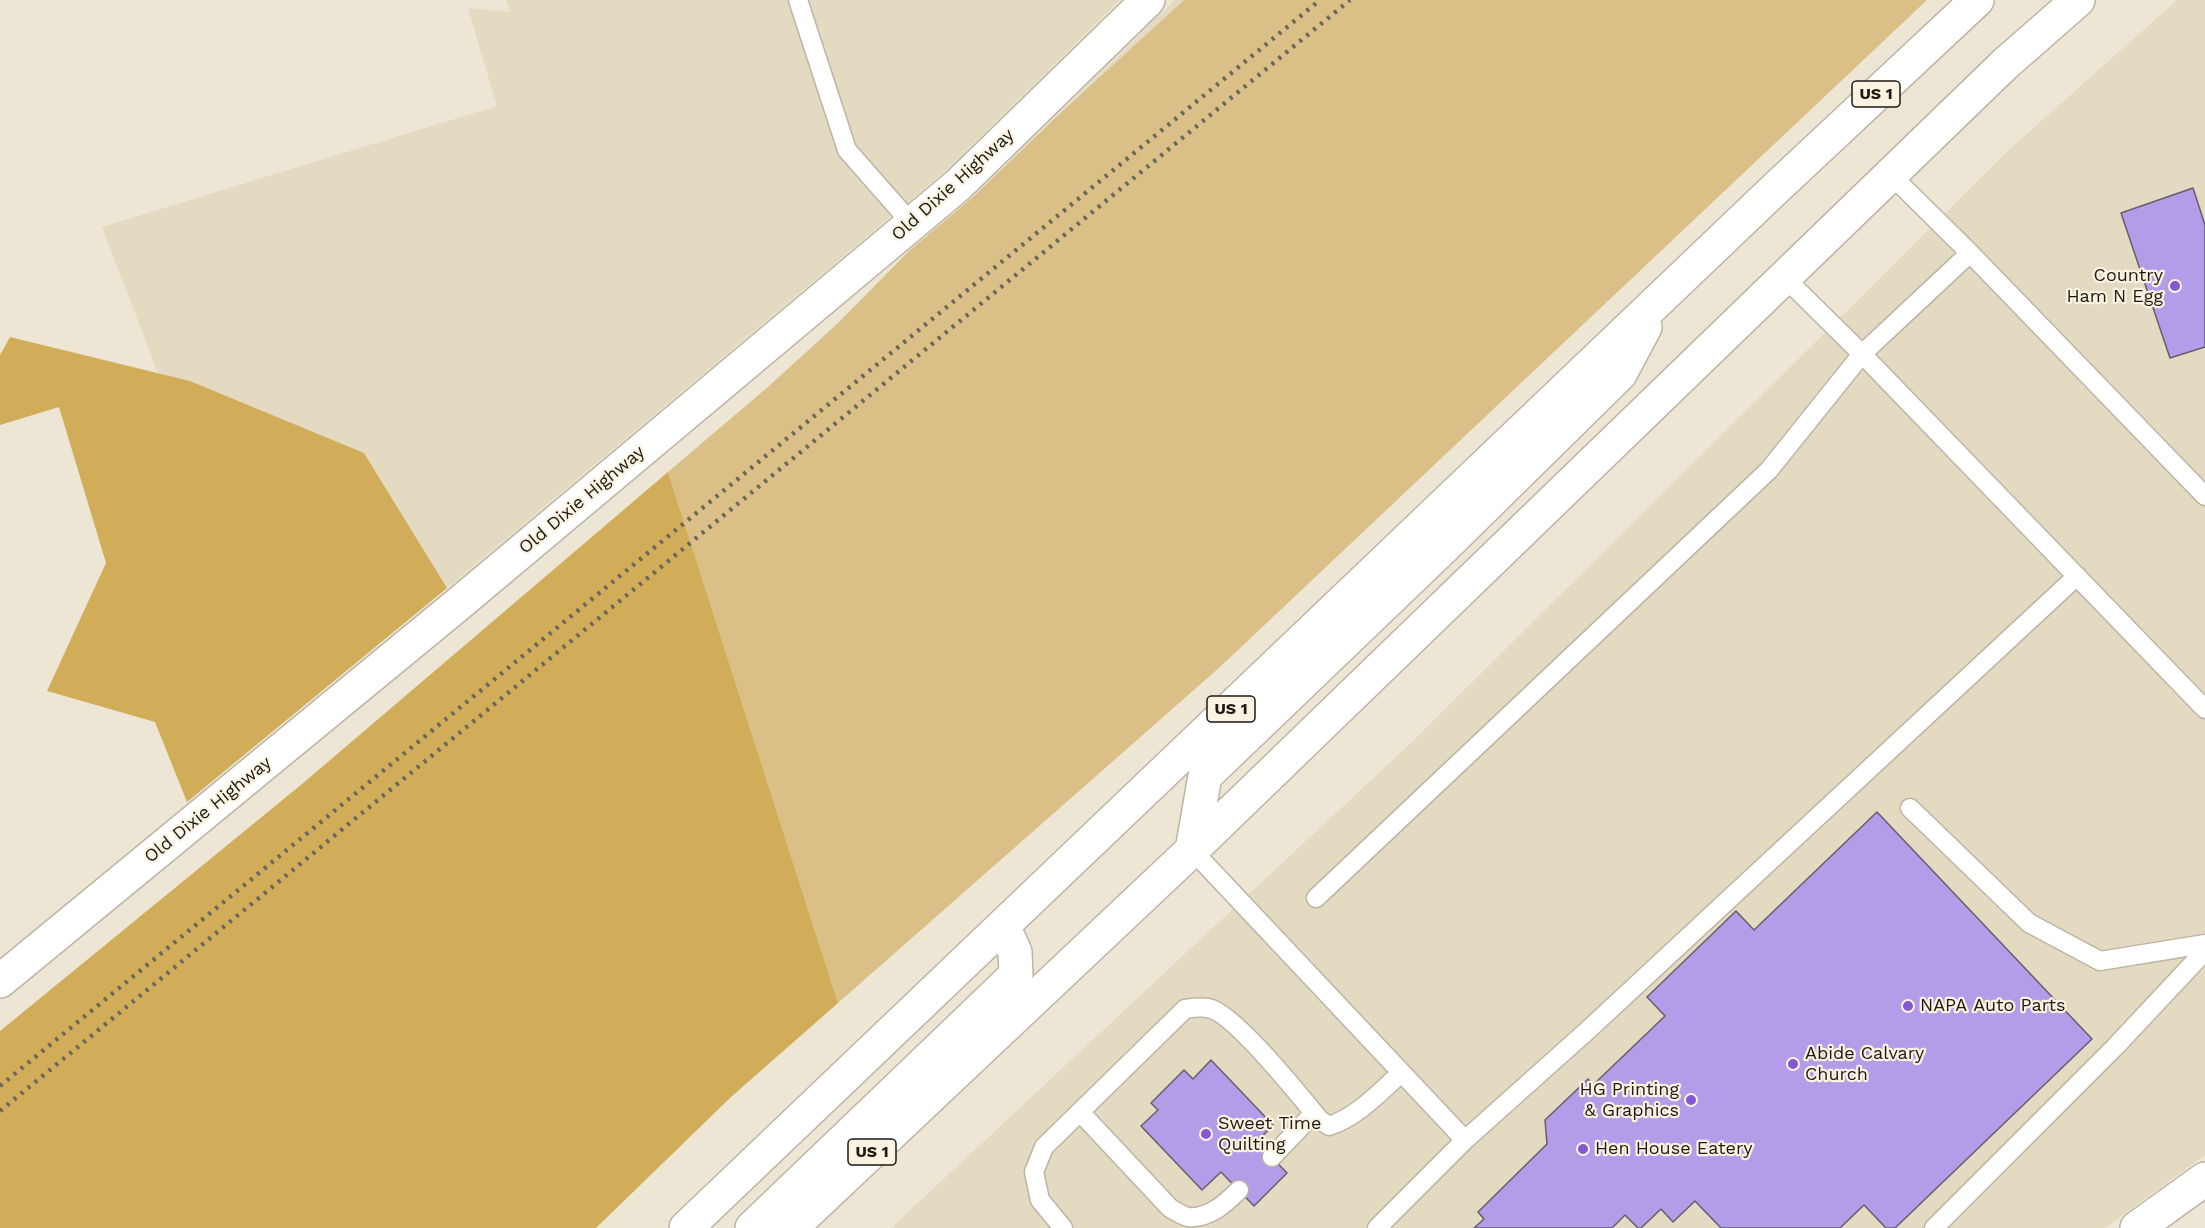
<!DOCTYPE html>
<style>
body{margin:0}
canvas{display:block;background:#ede6d4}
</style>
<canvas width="2205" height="1228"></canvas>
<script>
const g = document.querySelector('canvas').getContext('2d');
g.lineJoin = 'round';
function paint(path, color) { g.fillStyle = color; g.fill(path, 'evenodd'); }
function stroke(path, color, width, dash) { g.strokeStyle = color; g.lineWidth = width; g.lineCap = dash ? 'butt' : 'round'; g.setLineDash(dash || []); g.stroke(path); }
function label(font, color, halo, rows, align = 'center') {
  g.font = font + ' "Work Sans",sans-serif'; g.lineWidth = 4.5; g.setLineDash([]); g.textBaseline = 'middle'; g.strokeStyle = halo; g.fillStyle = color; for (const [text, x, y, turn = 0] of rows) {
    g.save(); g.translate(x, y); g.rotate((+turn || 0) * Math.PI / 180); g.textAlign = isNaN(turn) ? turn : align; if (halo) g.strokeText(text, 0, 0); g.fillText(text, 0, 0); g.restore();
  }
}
paint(new Path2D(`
 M 506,0 L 1120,0 L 944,172 L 447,588 L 364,453 L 190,381 L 158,373 L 102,227 L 497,106 L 468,8 L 510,12 Z
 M 1175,0 L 1184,0 L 1055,118 Z
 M 2177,0 L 2205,0 L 2205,1155 L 2105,1228 L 891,1228 L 1412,742 L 2010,149 Z`), '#e4d9c1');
paint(new Path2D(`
 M 1184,0 L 1927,0 L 1220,667 L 838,1003 L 668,472 L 769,386 L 837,324 L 910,250 L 973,197 L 1055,118 Z`), '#dac086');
paint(new Path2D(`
 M 10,337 L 190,381 L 364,453 L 447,588 L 187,802 L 155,722 L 47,691 L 106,563 L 59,407 L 0,425 L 0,355 Z
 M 668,472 L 838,1003 L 731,1097 L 596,1228 L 0,1228 L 0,1031 L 302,784 Z`), '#d1ad5a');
const building = new Path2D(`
 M 2193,188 L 2205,225 L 2205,347 L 2170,358 L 2121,213 Z
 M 1877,812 L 2092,1039 L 1895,1228 L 1886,1228 L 1864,1205 L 1840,1228 L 1721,1228 L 1695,1201 L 1673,1222 L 1661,1209 L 1641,1228 L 1638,1228 L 1625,1215 L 1612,1228 L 1474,1228 L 1484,1219 L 1478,1212 L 1547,1144 L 1545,1120 L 1588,1079 L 1593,1085 L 1665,1016 L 1647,997 L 1736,911 L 1754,930 Z
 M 1211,1060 L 1273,1125 L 1257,1142 L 1287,1173 L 1254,1206 L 1221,1172 L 1202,1190 L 1141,1126 L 1158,1110 L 1151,1103 L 1184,1070 L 1193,1079 Z`);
paint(building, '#b39ce8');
stroke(building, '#635f6e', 1.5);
const lane = new Path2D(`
 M 798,0 L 847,150 L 912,224
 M 1891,175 L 1970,253 L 2205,496
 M 1785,278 L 1862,354 L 2205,709
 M 1910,808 L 2029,923 L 2100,961 L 2205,944
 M 1192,850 L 1465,1140
 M 1316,898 L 1769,470 L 1862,354 L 1970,253
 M 1080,1112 L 1170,1208 C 1175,1211 1183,1216 1188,1217 C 1209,1219 1226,1203 1239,1190
 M 1272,1157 L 1314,1113
 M 1063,1228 L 1040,1200 L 1034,1172 L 1044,1147 L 1185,1009 C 1192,1008 1201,1007 1208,1008 C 1232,1011 1301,1097 1319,1119 L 1329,1126 C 1357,1117 1380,1092 1401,1073
 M 1377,1228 L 1465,1140 L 1588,1030 L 2077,576
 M 1934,1228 L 2115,1047 L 2205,951`);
const street = new Path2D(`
 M 0,981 L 456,606 L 958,185 L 1148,0`);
const secondary = new Path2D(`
 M 2137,1228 L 2205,1179`);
const primary = new Path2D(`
 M 1192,850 L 1205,776 L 1446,545 L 1620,374 L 1645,327
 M 686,1228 L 1775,189 L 1977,0
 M 752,1228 L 1016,975 L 1015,952 L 1003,926
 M 791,1228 L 1192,850 L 2005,64 L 2078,0`);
stroke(lane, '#bcb4a4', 21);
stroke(street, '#bcb4a4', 36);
stroke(secondary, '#bcb4a4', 36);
stroke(primary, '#bcb4a4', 36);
stroke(lane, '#fff', 18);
stroke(street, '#fff', 33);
stroke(secondary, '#fff', 33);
stroke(primary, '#fff', 33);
stroke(new Path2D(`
 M 0,1086 L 1320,0
 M 0,1111 L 1350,0`), '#6b675c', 4.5, [3, 6]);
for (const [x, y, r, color] of [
 [2175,286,6,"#8558d1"],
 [1908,1006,6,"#8558d1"],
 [1793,1064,6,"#8558d1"],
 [1691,1100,6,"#8558d1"],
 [1206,1134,6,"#8558d1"],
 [1583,1149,6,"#8558d1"]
]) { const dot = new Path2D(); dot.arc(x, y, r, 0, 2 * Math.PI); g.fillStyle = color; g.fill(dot); stroke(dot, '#fbf3e2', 2); }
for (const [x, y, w] of [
 [1876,94,48],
 [1231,709,48],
 [872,1152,48]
]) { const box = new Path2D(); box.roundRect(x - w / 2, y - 13, w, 26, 4.5); g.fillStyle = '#fbf3e2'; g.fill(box); stroke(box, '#1d1a14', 1.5); }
label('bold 16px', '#1d1a14', null, [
 ["US 1",1876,94],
 ["US 1",1231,709],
 ["US 1",872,1152]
]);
label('18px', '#1d1a14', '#fbf3e2', [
 ["Old Dixie Highway",953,185,-42],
 ["Old Dixie Highway",582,500,-40],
 ["Old Dixie Highway",208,810,-39]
]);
label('18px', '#1d1a14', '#fbf3e2', [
 ["Country",2163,276,"right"],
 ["Ham N Egg",2163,297,"right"],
 ["NAPA Auto Parts",1920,1006],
 ["Abide Calvary",1805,1054],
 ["Church",1805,1075],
 ["HG Printing",1679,1090,"right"],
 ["& Graphics",1679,1111,"right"],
 ["Sweet Time",1218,1124],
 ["Quilting",1218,1145],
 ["Hen House Eatery",1595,1149]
], 'left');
</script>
